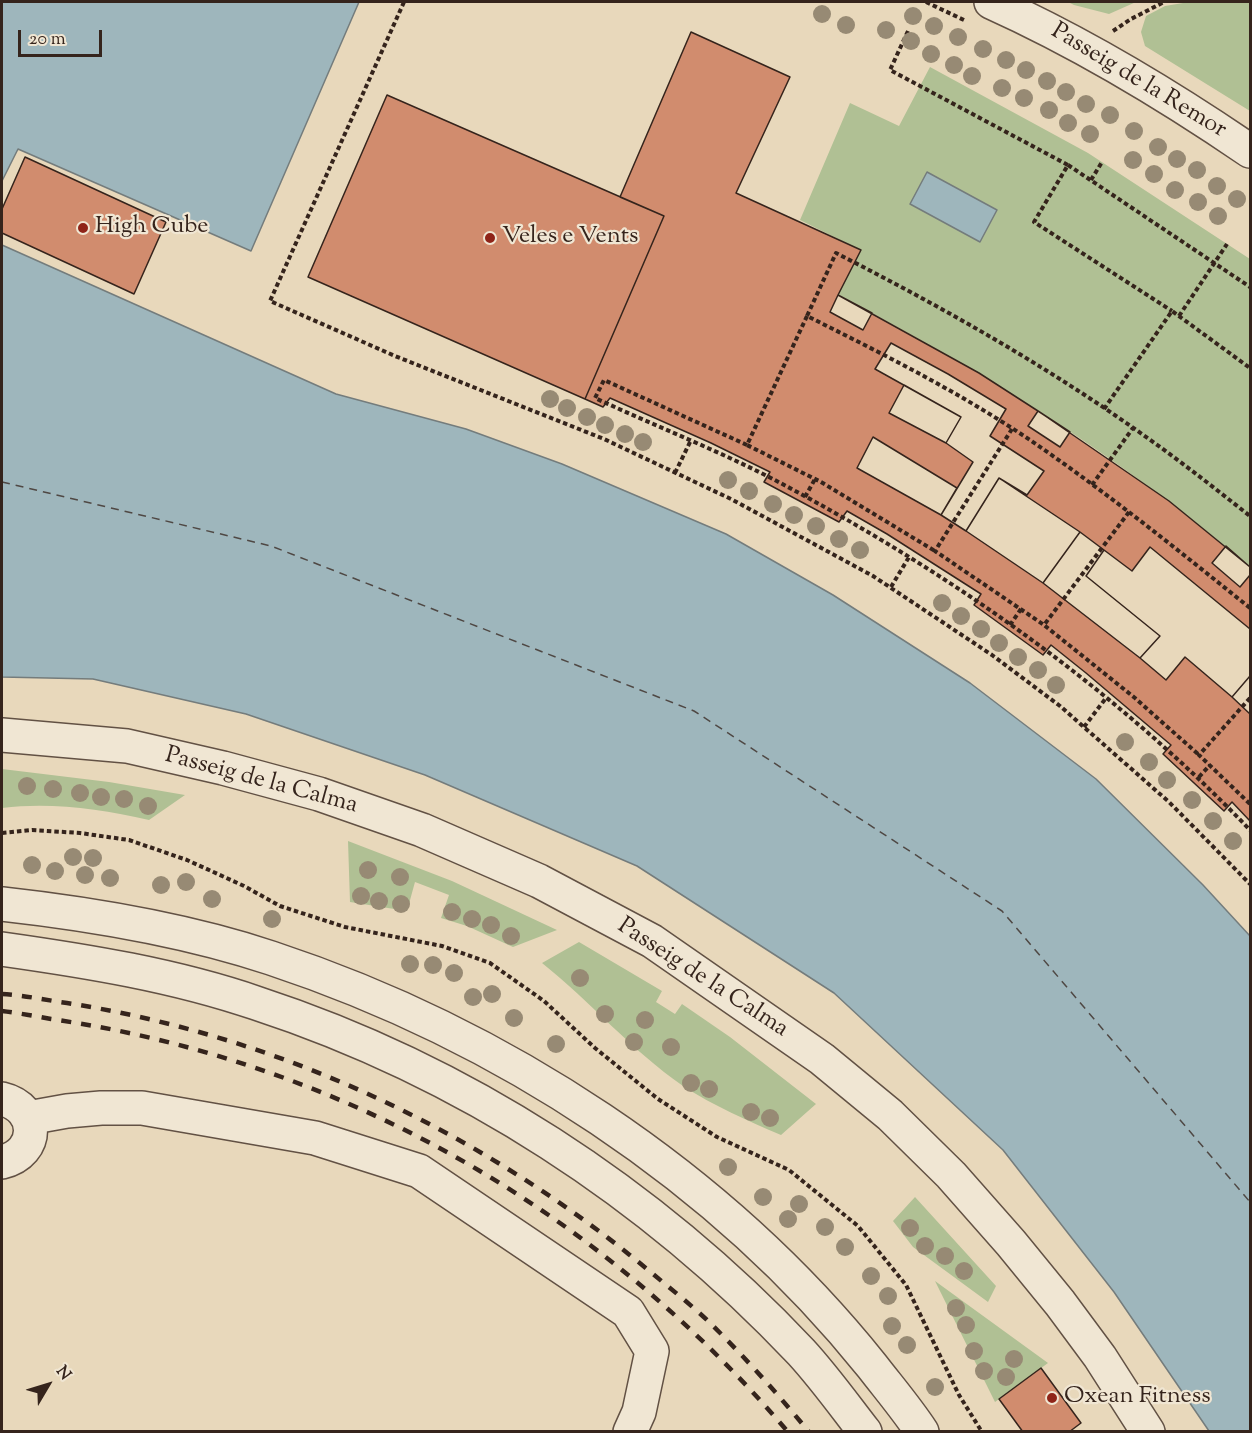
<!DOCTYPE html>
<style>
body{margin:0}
#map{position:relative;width:1252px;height:1433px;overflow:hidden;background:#e8d8bb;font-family:"Sorts Mill Goudy",serif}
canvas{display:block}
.frame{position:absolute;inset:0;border:3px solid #35241c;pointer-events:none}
.north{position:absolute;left:18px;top:1355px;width:60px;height:60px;-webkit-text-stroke:4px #f0e6d3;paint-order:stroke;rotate:52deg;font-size:16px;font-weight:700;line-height:24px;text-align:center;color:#35241c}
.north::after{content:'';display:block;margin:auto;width:21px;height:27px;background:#35241c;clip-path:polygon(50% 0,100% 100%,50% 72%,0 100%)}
.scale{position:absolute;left:18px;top:30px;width:84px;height:27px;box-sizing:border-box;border:3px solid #35241c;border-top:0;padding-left:8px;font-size:18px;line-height:21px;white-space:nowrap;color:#35241c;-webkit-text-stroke:4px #f0e6d3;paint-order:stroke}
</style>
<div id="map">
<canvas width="1252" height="1433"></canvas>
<div class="frame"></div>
<div class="north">N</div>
<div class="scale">20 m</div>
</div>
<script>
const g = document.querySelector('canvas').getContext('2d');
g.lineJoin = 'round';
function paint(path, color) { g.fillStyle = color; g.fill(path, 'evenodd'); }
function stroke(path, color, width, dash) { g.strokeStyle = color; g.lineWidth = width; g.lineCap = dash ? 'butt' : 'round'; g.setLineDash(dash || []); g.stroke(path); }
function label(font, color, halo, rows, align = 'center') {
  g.font = font + ' "Sorts Mill Goudy",serif'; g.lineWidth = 4.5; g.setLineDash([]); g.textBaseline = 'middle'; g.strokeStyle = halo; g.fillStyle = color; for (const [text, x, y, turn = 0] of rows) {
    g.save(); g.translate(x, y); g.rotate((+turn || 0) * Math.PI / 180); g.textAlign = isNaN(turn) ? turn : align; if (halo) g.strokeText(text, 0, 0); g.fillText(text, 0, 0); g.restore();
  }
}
paint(new Path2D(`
 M 1068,2 L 1136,2 L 1109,14 L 1074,5 Z
 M 1189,2 L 1250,2 L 1250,111 L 1145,46 L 1141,32 L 1146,16 L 1165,6 Z
 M 930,67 L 1088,153 L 1250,259 L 1250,567 C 1125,460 984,372 838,295 L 860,250 L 800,220 L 850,103 L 899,126 Z
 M 2,769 L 109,782 L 185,795 L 149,820 C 100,809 51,802 2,808 Z
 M 348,841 L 452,881 L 557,930 L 513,947 L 467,926 L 441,918 L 449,895 L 415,882 L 407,911 L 350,902 Z
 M 579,942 L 662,991 L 656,1002 L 675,1014 L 682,1004 L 730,1037 L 816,1104 L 781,1135 C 748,1121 714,1106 683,1086 C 631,1050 591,1002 542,963 Z
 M 915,1197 L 996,1286 L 988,1302 L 913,1247 L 893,1221 Z
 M 935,1281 L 1048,1363 L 995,1402 Z`), '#b0c094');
const water = new Path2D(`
 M 2,2 L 359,2 L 251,251 L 18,149 L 2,181 Z
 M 927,172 L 997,210 L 980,242 L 910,204 Z
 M 2,245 L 336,394 L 466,429 L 562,464 L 726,534 L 833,595 L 970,683 L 1096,779 L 1203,885 L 1250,936 L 1250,1431 L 1209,1431 L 1114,1292 L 1003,1150 L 834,993 L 637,866 L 425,775 L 246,714 L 93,679 L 2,677 Z`);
paint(water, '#9eb6bc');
stroke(water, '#747c7c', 1.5);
stroke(new Path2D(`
 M 2,482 L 271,546 L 694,711 L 1002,911 L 1250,1202`), '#4f4844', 1.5, [8, 6]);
const building = new Path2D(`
 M 691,32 L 790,77 L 736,193 L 861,250 L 838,295 L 979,373 L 1038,411 L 1169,501 L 1250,567 L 1250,821 L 1232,802 L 1224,811 L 1163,754 L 1171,745 L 1086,673 L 1051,645 L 1043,655 L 974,605 L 981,594 L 887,534 L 847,511 L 839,522 L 764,482 L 770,472 L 711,443 L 610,398 L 603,407 L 585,399 L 664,216 L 620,197 Z
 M 387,95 L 664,216 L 585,399 L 308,277 Z
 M 25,157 L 166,222 L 134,294 L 2,233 L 2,209 Z
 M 838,295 L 872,313 L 863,330 L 830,312 Z
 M 891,343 L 948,374 L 1006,409 L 990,436 L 1044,471 L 1027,495 L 999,478 L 966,531 L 941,515 L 973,462 L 946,443 L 961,417 L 875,369 Z
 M 904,385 L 961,417 L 946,443 L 889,413 Z
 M 1038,411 L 1070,432 L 1060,447 L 1028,426 Z
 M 873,437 L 957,488 L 941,515 L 857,468 Z
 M 999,478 L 1080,532 L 1043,583 L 966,531 Z
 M 1080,532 L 1104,550 L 1086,576 L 1160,636 L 1140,658 L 1043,583 Z
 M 1226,546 L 1250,567 L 1250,575 L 1240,587 L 1212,563 Z
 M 1150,547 L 1250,629 L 1250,676 L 1232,697 L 1185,657 L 1166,680 L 1140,658 L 1160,636 L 1086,576 L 1104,550 L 1132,571 Z
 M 1250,676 L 1250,714 L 1232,697 Z
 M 1041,1368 L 1081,1423 L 1069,1432 L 1023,1432 L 999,1399 Z`);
paint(building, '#d18c6e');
stroke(building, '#35241c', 1.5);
const minor = new Path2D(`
 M 991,2 C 1082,43 1168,95 1250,151
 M 2,735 L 127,746 L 223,768 L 319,794 L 422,830 L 539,881 L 652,941 L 822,1059 L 890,1115 L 951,1175 L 1011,1243 L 1060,1303 L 1100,1357 L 1148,1432
 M 2,904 C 92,914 184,929 271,958 C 501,1034 720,1176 872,1366 C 889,1388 907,1409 922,1432
 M 2,949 C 87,961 174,975 256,1003 C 464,1071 651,1193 801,1352 C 824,1377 844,1405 865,1432
 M 2,1099 C 40,1108 40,1153 2,1162
 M 28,1118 L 67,1111 L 101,1108 L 142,1108 L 315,1138 L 419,1171 L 628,1312 L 652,1351 L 639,1412 L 630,1432`);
stroke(minor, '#625144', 36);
stroke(new Path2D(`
 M 404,2 L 270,301 L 395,356 L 604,439 L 731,499 L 873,576 L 992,655 L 1060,706 L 1169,802 L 1250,884
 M 926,2 L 966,21
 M 908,31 L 890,70 L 1068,165 L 1034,222 L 1172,311
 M 1113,31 L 1131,19 L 1164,2
 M 1068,165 L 1250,287
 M 1091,180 L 1102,162
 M 807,316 L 747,445 L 821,482 L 935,551
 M 1179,316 L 1227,244
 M 1104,409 L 1172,311 L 1250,368
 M 1012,429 L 935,551 L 1044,625
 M 747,445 L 604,380 L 595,398 C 653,425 712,448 769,477 C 945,569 1112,686 1250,830
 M 675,473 L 691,440
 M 1092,485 L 1133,428
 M 805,497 L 815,479
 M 1129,512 L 1044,625 L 1135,698 L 1199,755
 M 891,587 L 909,557
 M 1250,608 C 1178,550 1106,492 1030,440 C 959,392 883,354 807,316 L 836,253 C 944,308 1050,368 1149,439 C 1184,464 1217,490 1250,516
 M 1010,625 L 1021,609
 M 1250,698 L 1199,755 L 1250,804
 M 1084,727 L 1106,698
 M 1199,777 L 1210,765
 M 2,833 L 32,830 L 80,833 L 129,840 L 187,860 L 244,886 L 280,906 L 345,927 L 442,946 L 490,963 L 544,1001 L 595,1048 L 658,1099 L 717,1137 L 789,1170 L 858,1226 L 906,1285 L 959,1395 L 982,1432`), '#35241c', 4, [4.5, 3]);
stroke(minor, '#f0e6d3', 33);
stroke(new Path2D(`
 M 2,994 C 23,995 45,1000 67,1003 C 283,1037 486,1134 653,1274 C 671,1289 690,1304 707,1320 C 743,1355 777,1393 809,1432
 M 2,1011 C 18,1013 35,1016 51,1019 C 85,1024 118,1030 151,1038 C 401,1097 621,1236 788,1432`), '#35241c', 4.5, [10, 10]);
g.fillStyle = '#978a74';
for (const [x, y] of [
 [822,14],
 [913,16],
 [846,25],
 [934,26],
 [886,30],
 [958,37],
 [911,41],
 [983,49],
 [931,54],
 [1006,60],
 [954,65],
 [1026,70],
 [972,76],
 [1047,81],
 [1002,88],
 [1066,92],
 [1024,98],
 [1086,104],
 [1049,110],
 [1110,115],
 [1068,123],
 [1134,131],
 [1090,134],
 [1158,147],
 [1177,159],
 [1133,160],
 [1197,170],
 [1154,174],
 [1217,186],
 [1175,190],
 [1237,199],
 [1198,202],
 [1218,216],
 [550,399],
 [567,408],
 [587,417],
 [605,425],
 [625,434],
 [643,442],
 [728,480],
 [749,491],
 [773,504],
 [794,515],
 [816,526],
 [839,539],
 [860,550],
 [942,603],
 [961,616],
 [981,629],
 [999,643],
 [1018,657],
 [1038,670],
 [1056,685],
 [1125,742],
 [1149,762],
 [1167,780],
 [27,786],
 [53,789],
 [80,793],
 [101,797],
 [124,799],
 [1192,800],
 [148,806],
 [1213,821],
 [1233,841],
 [73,857],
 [93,858],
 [32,865],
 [368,870],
 [55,871],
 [85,875],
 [400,877],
 [110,878],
 [186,882],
 [161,885],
 [361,896],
 [212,899],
 [379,901],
 [401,904],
 [452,912],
 [272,919],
 [472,919],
 [491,925],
 [511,936],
 [410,964],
 [433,965],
 [454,973],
 [580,978],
 [492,994],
 [473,997],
 [605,1014],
 [514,1018],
 [645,1020],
 [634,1042],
 [556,1044],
 [671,1047],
 [691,1083],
 [709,1089],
 [751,1112],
 [770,1118],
 [728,1167],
 [763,1197],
 [799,1204],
 [788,1219],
 [825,1227],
 [910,1228],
 [925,1246],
 [845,1247],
 [945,1256],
 [964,1271],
 [871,1276],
 [888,1296],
 [956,1308],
 [966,1325],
 [892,1326],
 [907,1345],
 [974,1351],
 [1014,1359],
 [984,1371],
 [1006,1377],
 [935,1387]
]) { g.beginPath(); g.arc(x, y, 9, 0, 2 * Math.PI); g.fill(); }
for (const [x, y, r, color] of [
 [83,228,6,"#8f2418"],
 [490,238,6,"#8f2418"],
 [1052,1398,6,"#8f2418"]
]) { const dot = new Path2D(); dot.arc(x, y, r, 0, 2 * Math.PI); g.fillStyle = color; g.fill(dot); stroke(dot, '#f0e6d3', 2); }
label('24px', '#35241c', '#f0e6d3', [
 ["Passeig de la Remor",1138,82,31],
 ["Passeig de la Calma",261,782,15],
 ["Passeig de la Calma",702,979,33]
]);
label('24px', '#35241c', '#f0e6d3', [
 ["High Cube",95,228],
 ["Veles e Vents",502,238],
 ["Oxean Fitness",1064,1398]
], 'left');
</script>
